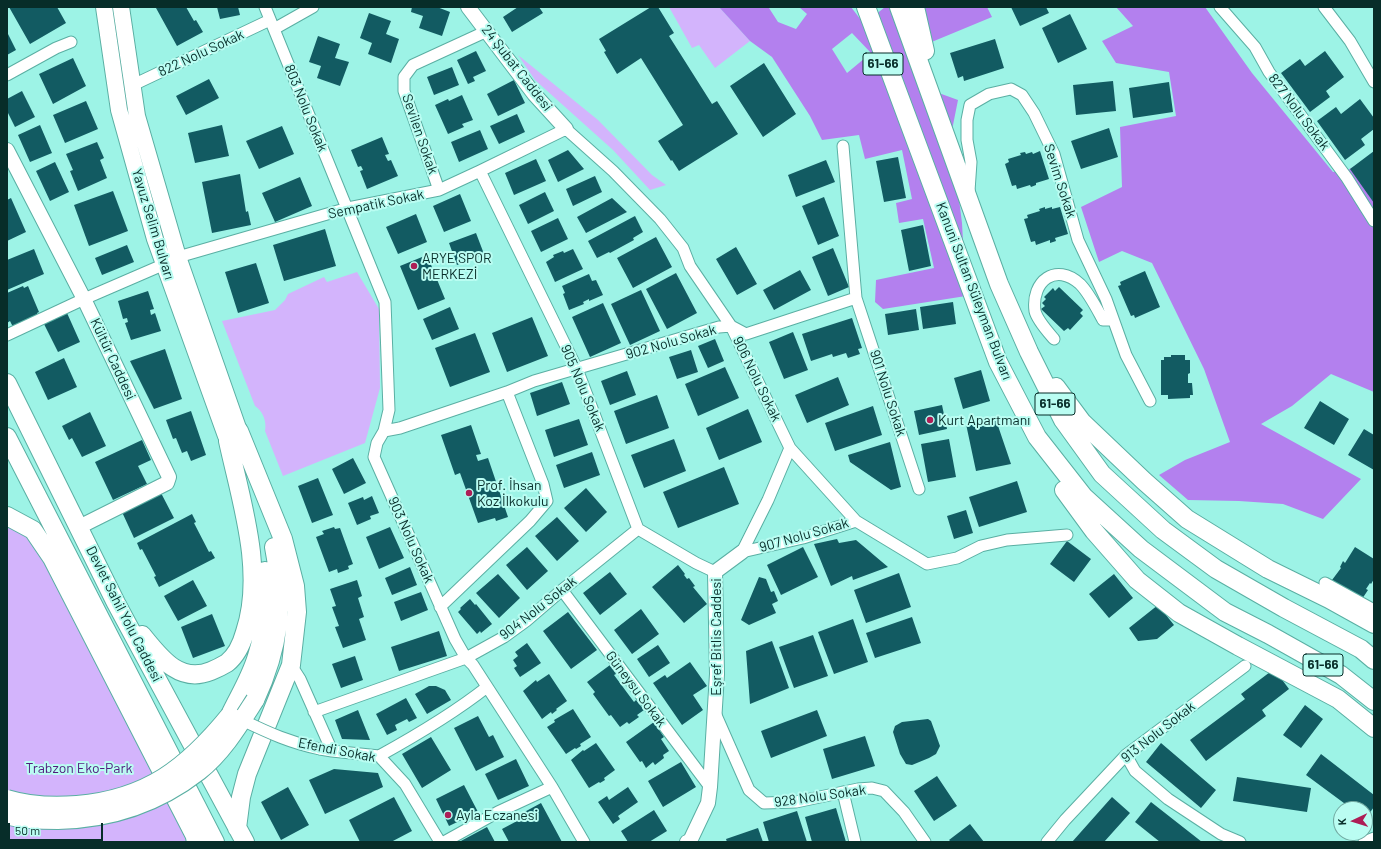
<!DOCTYPE html>
<meta charset="utf-8">
<style>
body{margin:0}
#map{position:relative;width:1381px;height:849px;overflow:hidden;background:#9df3e6;font-family:Barlow,sans-serif}
canvas{display:block}
.frame{position:absolute;inset:0;border:8px solid #072d29;pointer-events:none}
.north{position:absolute;left:1333px;top:801px;width:40px;height:40px;box-sizing:border-box;background:#bafdf2;border:1px solid #72aaa2;border-radius:50%;rotate:266deg;font-size:11px;font-weight:700;line-height:16px;text-align:center;color:#072d29}
.north::after{content:'';display:block;margin:auto;width:14px;height:18px;background:#ad1e56;clip-path:polygon(50% 0,100% 100%,50% 72%,0 100%)}
.scale{position:absolute;left:8px;top:823px;width:95px;height:18px;box-sizing:border-box;border:2px solid #072d29;border-top:0;padding-left:5px;font-size:12px;line-height:14px;white-space:nowrap;color:#072d29;-webkit-text-stroke:3px #bafdf2;paint-order:stroke}
</style>
<div id="map">
<canvas width="1381" height="849"></canvas>
<div class="frame"></div>
<div class="north">K</div>
<div class="scale">50 m</div>
</div>
<script>
const g = document.querySelector('canvas').getContext('2d');
g.lineJoin = 'round';
function paint(path, color) { g.fillStyle = color; g.fill(path, 'evenodd'); }
function stroke(path, color, width, dash) { g.strokeStyle = color; g.lineWidth = width; g.lineCap = dash ? 'butt' : 'round'; g.setLineDash(dash || []); g.stroke(path); }
function label(font, color, halo, rows, align = 'center') {
  g.font = font + ' Barlow,sans-serif'; g.lineWidth = 4; g.setLineDash([]); g.textBaseline = 'middle'; g.strokeStyle = halo; g.fillStyle = color; for (const [text, x, y, turn = 0] of rows) {
    g.save(); g.translate(x, y); g.rotate((+turn || 0) * Math.PI / 180); g.textAlign = isNaN(turn) ? turn : align; if (halo) g.strokeText(text, 0, 0); g.fillText(text, 0, 0); g.restore();
  }
}
paint(new Path2D(`
 M 669,7 L 719,7 L 750,41 L 715,68 L 699,45 L 692,48 Z
 M 518,55 L 598,120 L 652,175 L 666,185 L 650,190 L 613,150 L 535,80 Z
 M 357,272 L 379,309 L 380,388 L 365,443 L 283,476 L 265,431 C 267,422 263,411 255,406 L 222,321 L 275,310 L 285,300 L 288,294 L 324,277 L 327,282 Z
 M 7,516 L 33,530 L 185,835 L 186,842 L 7,842 Z`), '#d3b4fc');
paint(new Path2D(`
 M 719,7 L 769,7 L 769,8 L 778,22 L 796,29 L 807,14 L 799,7 L 851,7 L 864,24 L 885,7 L 987,7 L 992,17 L 922,46 L 936,92 L 958,100 L 951,135 L 962,223 L 966,296 L 883,309 L 875,302 L 876,280 L 934,268 L 923,219 L 899,223 L 896,203 L 912,199 L 902,150 L 865,159 L 859,135 L 822,140 L 810,116 L 772,57 L 750,41 ZM 852,33 L 871,53 L 847,73 L 832,49 Z
 M 1116,7 L 1205,7 L 1252,73 L 1333,172 L 1348,170 L 1374,155 L 1374,392 L 1331,374 L 1292,406 L 1261,424 L 1361,479 L 1323,519 L 1283,504 L 1239,501 L 1188,500 L 1159,475 L 1185,460 L 1230,442 L 1204,369 L 1152,263 L 1122,251 L 1099,262 L 1081,207 L 1122,187 L 1120,127 L 1176,116 L 1169,72 L 1116,63 L 1102,41 L 1133,26 Z`), '#b380ee');
paint(new Path2D(`
 M 9,7 L 57,7 L 66,23 L 30,44 Z
 M 158,7 L 186,7 L 194,21 L 196,20 L 203,32 L 177,46 L 156,8 Z
 M 217,7 L 238,7 L 240,15 L 220,19 Z
 M 412,7 L 437,7 L 450,12 L 442,36 L 419,28 L 423,16 L 411,12 Z
 M 518,7 L 539,7 L 543,13 L 512,32 L 503,17 Z
 M 651,7 L 658,7 L 674,33 L 669,36 L 712,104 L 717,101 L 738,134 L 679,171 L 672,160 L 671,161 L 658,141 L 683,125 L 641,58 L 617,74 L 604,52 L 606,51 L 599,39 Z
 M 1011,7 L 1046,7 L 1049,13 L 1020,26 Z
 M 369,13 L 391,21 L 386,34 L 399,39 L 391,63 L 368,54 L 372,43 L 360,38 Z
 M 1070,14 L 1087,49 L 1058,63 L 1042,28 Z
 M 7,32 L 16,50 L 7,55 Z
 M 318,36 L 340,44 L 335,58 L 349,62 L 340,86 L 317,78 L 321,66 L 309,62 Z
 M 995,39 L 1004,68 L 964,81 L 963,76 L 958,78 L 950,53 Z
 M 476,51 L 486,71 L 473,77 L 475,81 L 468,84 L 457,60 Z
 M 1325,51 L 1344,77 L 1326,91 L 1330,97 L 1310,112 L 1281,73 L 1300,59 L 1305,66 Z
 M 73,58 L 86,86 L 53,104 L 39,74 Z
 M 764,63 L 796,114 L 763,137 L 730,86 Z
 M 452,67 L 459,85 L 434,95 L 427,77 Z
 M 209,79 L 219,98 L 186,115 L 176,96 Z
 M 514,80 L 525,103 L 498,116 L 487,94 Z
 M 1113,81 L 1116,111 L 1076,115 L 1073,85 Z
 M 1169,82 L 1173,112 L 1133,118 L 1129,88 Z
 M 22,91 L 35,117 L 15,127 L 7,111 L 7,99 Z
 M 462,95 L 473,120 L 462,124 L 464,127 L 448,134 L 435,105 L 448,99 L 449,101 Z
 M 1360,99 L 1374,118 L 1374,129 L 1361,139 L 1365,145 L 1345,160 L 1317,121 L 1336,107 L 1341,114 Z
 M 86,101 L 98,129 L 65,143 L 53,115 Z
 M 517,114 L 525,132 L 499,144 L 490,126 Z
 M 40,125 L 52,153 L 30,162 L 18,135 Z
 M 222,125 L 229,156 L 195,163 L 188,133 Z
 M 282,126 L 294,154 L 259,169 L 246,141 Z
 M 1109,128 L 1118,157 L 1081,169 L 1071,141 Z
 M 480,130 L 488,149 L 459,162 L 451,142 Z
 M 382,137 L 389,154 L 385,155 L 388,161 L 391,160 L 398,176 L 367,189 L 360,171 L 363,170 L 361,166 L 358,167 L 351,150 Z
 M 97,142 L 104,158 L 100,160 L 107,178 L 78,191 L 70,171 L 73,170 L 66,154 Z
 M 568,150 L 584,169 L 558,182 L 548,160 Z
 M 1040,151 L 1049,179 L 1036,183 L 1036,185 L 1031,187 L 1030,185 L 1017,189 L 1016,185 L 1012,186 L 1005,164 L 1009,162 L 1008,159 L 1021,155 L 1020,153 L 1025,152 L 1026,154 L 1032,152 L 1033,154 Z
 M 1374,151 L 1374,203 L 1350,169 Z
 M 898,157 L 906,198 L 884,202 L 876,161 Z
 M 536,159 L 546,181 L 514,195 L 505,173 Z
 M 826,160 L 835,182 L 796,197 L 788,175 Z
 M 55,162 L 69,192 L 50,201 L 36,171 Z
 M 240,174 L 246,212 L 248,211 L 251,225 L 212,233 L 202,182 Z
 M 595,176 L 602,192 L 573,206 L 566,189 Z
 M 300,177 L 312,206 L 275,222 L 262,193 Z
 M 113,191 L 128,231 L 89,246 L 74,205 Z
 M 545,192 L 554,211 L 528,224 L 519,205 Z
 M 460,194 L 471,221 L 444,232 L 433,206 Z
 M 824,197 L 839,236 L 818,245 L 802,206 Z
 M 11,198 L 26,232 L 7,241 L 7,200 Z
 M 612,198 L 627,212 L 586,233 L 577,217 Z
 M 1045,207 L 1045,209 L 1052,207 L 1052,209 L 1060,207 L 1068,234 L 1055,238 L 1056,241 L 1050,243 L 1050,240 L 1036,245 L 1035,241 L 1031,242 L 1024,219 L 1028,218 L 1027,215 L 1040,211 L 1039,209 Z
 M 416,214 L 427,242 L 398,254 L 386,227 Z
 M 635,216 L 643,232 L 633,238 L 634,240 L 610,253 L 609,252 L 597,258 L 588,241 Z
 M 558,218 L 568,239 L 541,252 L 531,231 Z
 M 923,225 L 931,266 L 909,271 L 901,230 Z
 M 325,229 L 336,266 L 284,281 L 273,245 Z
 M 476,233 L 484,254 L 457,265 L 449,243 Z
 M 656,237 L 672,267 L 633,288 L 617,258 Z
 M 127,245 L 134,262 L 102,275 L 95,258 Z
 M 736,247 L 757,284 L 737,295 L 716,259 Z
 M 833,248 L 849,287 L 828,296 L 812,257 Z
 M 34,249 L 44,274 L 7,290 L 7,260 Z
 M 573,249 L 583,269 L 555,282 L 546,262 L 554,257 L 553,255 L 563,251 L 564,253 Z
 M 427,255 L 445,299 L 418,310 L 400,266 Z
 M 256,263 L 269,303 L 238,313 L 225,272 Z
 M 800,270 L 811,290 L 774,310 L 763,290 Z
 M 1145,271 L 1160,307 L 1135,318 L 1134,315 L 1131,316 L 1118,286 L 1121,285 L 1120,282 Z
 M 676,273 L 697,313 L 667,329 L 646,289 Z
 M 589,274 L 592,281 L 596,280 L 603,295 L 589,301 L 589,299 L 583,302 L 584,304 L 569,310 L 563,294 L 565,293 L 562,286 Z
 M 23,286 L 24,288 L 28,286 L 39,312 L 37,313 L 38,316 L 13,327 L 10,321 L 7,323 L 7,293 Z
 M 1059,287 L 1083,310 L 1080,313 L 1083,316 L 1070,330 L 1068,328 L 1064,331 L 1041,309 L 1045,306 L 1042,303 L 1046,299 L 1044,297 L 1053,288 L 1055,291 Z
 M 641,290 L 660,331 L 630,345 L 611,304 Z
 M 148,291 L 154,309 L 150,310 L 151,315 L 155,313 L 161,331 L 131,340 L 125,323 L 128,322 L 127,318 L 123,319 L 118,301 Z
 M 953,302 L 956,324 L 923,329 L 920,307 Z
 M 603,303 L 621,343 L 590,357 L 572,317 Z
 M 450,307 L 459,329 L 432,340 L 423,319 Z
 M 916,309 L 919,330 L 888,335 L 885,314 Z
 M 67,313 L 80,342 L 58,352 L 44,324 Z
 M 532,317 L 548,356 L 507,372 L 492,333 Z
 M 852,318 L 862,348 L 858,349 L 860,354 L 848,358 L 846,353 L 833,357 L 832,354 L 811,361 L 802,334 Z
 M 793,332 L 808,370 L 784,379 L 769,342 Z
 M 475,333 L 490,372 L 450,387 L 435,348 Z
 M 715,339 L 724,361 L 708,368 L 698,346 Z
 M 165,349 L 182,399 L 154,409 L 130,361 Z
 M 691,350 L 698,372 L 677,379 L 669,357 Z
 M 1171,355 L 1185,355 L 1185,360 L 1190,360 L 1190,373 L 1188,374 L 1188,383 L 1192,383 L 1193,395 L 1190,395 L 1190,398 L 1168,399 L 1168,395 L 1161,395 L 1161,360 L 1164,360 L 1164,357 L 1171,357 Z
 M 64,358 L 77,387 L 48,400 L 35,372 Z
 M 725,367 L 739,398 L 698,416 L 685,384 Z
 M 981,370 L 990,401 L 963,409 L 954,378 Z
 M 627,371 L 636,395 L 610,405 L 601,381 Z
 M 838,377 L 849,405 L 807,423 L 795,395 Z
 M 562,382 L 570,404 L 537,416 L 530,393 Z
 M 657,395 L 669,428 L 626,444 L 614,411 Z
 M 1320,401 L 1349,419 L 1334,445 L 1304,428 Z
 M 942,405 L 947,429 L 919,435 L 914,411 Z
 M 873,406 L 882,435 L 835,451 L 825,423 Z
 M 748,409 L 762,442 L 719,460 L 706,428 Z
 M 191,411 L 206,455 L 191,461 L 187,451 L 182,453 L 176,438 L 173,439 L 166,420 Z
 M 90,412 L 106,446 L 82,457 L 72,438 L 69,440 L 62,426 Z
 M 995,417 L 1011,464 L 976,471 L 966,424 Z
 M 579,419 L 588,445 L 554,457 L 545,430 Z
 M 471,425 L 481,454 L 476,455 L 478,461 L 488,458 L 508,517 L 496,521 L 495,518 L 478,523 L 460,473 L 455,475 L 441,435 Z
 M 1364,429 L 1374,435 L 1374,470 L 1348,455 Z
 M 674,439 L 686,471 L 644,488 L 631,455 Z
 M 949,439 L 956,477 L 928,482 L 921,444 Z
 M 142,440 L 151,460 L 138,466 L 147,484 L 113,500 L 95,462 Z
 M 890,442 L 901,487 L 891,490 L 850,462 L 848,455 Z
 M 592,452 L 600,475 L 564,488 L 556,465 Z
 M 353,458 L 366,483 L 344,494 L 332,469 Z
 M 724,467 L 739,504 L 678,528 L 663,492 Z
 M 318,478 L 333,515 L 312,523 L 298,486 Z
 M 1017,481 L 1027,512 L 979,527 L 969,497 Z
 M 586,488 L 607,512 L 586,532 L 564,508 Z
 M 161,493 L 174,518 L 134,538 L 122,512 Z
 M 372,496 L 379,513 L 370,516 L 371,519 L 357,525 L 348,503 L 363,497 L 364,500 Z
 M 966,510 L 973,533 L 954,539 L 947,516 Z
 M 192,514 L 196,522 L 194,523 L 209,552 L 211,551 L 215,558 L 159,587 L 154,577 L 156,576 L 142,549 L 140,550 L 137,543 Z
 M 557,517 L 579,541 L 557,561 L 535,536 Z
 M 334,527 L 335,529 L 340,528 L 353,564 L 348,566 L 349,569 L 338,573 L 337,569 L 329,572 L 316,537 L 324,534 L 322,531 Z
 M 390,527 L 404,558 L 379,569 L 366,537 Z
 M 837,539 L 839,543 L 856,540 L 888,567 L 853,580 L 852,576 L 831,586 L 814,544 Z
 M 1067,541 L 1091,559 L 1074,582 L 1050,564 Z
 M 527,547 L 548,571 L 527,590 L 506,565 Z
 M 803,547 L 818,577 L 781,595 L 767,565 Z
 M 1355,547 L 1374,559 L 1374,579 L 1371,584 L 1370,583 L 1366,589 L 1368,590 L 1362,599 L 1332,580 L 1341,568 L 1340,567 L 1343,561 L 1345,563 Z
 M 678,565 L 685,574 L 684,575 L 687,579 L 689,578 L 695,586 L 693,587 L 707,604 L 684,623 L 652,587 Z
 M 410,567 L 417,585 L 392,595 L 385,578 Z
 M 610,572 L 627,594 L 600,615 L 583,593 Z
 M 899,573 L 911,607 L 866,623 L 854,590 Z
 M 498,574 L 520,598 L 499,618 L 476,593 Z
 M 1114,574 L 1133,598 L 1109,618 L 1089,594 Z
 M 759,577 L 766,579 L 771,592 L 774,591 L 778,601 L 772,604 L 776,613 L 749,625 L 741,620 Z
 M 193,580 L 207,606 L 178,621 L 164,596 Z
 M 357,580 L 362,596 L 358,598 L 364,617 L 359,619 L 366,640 L 343,648 L 335,627 L 339,626 L 332,607 L 336,606 L 330,589 Z
 M 421,592 L 428,610 L 401,621 L 394,602 Z
 M 470,599 L 475,605 L 476,604 L 492,624 L 481,633 L 480,631 L 477,634 L 458,612 L 461,609 L 460,608 Z
 M 1158,605 L 1174,625 L 1157,639 L 1138,641 L 1129,628 Z
 M 641,609 L 659,634 L 632,654 L 614,630 Z
 M 568,612 L 597,650 L 571,669 L 543,631 Z
 M 212,614 L 225,646 L 193,658 L 181,627 Z
 M 912,617 L 921,643 L 875,658 L 866,633 Z
 M 853,619 L 868,662 L 834,674 L 818,632 Z
 M 439,631 L 447,656 L 399,671 L 391,647 Z
 M 813,635 L 828,676 L 794,688 L 779,647 Z
 M 772,641 L 789,688 L 750,704 L 746,651 Z
 M 527,643 L 541,663 L 520,677 L 514,668 L 517,666 L 513,660 L 518,656 L 515,652 Z
 M 658,645 L 670,663 L 649,677 L 637,659 Z
 M 355,656 L 363,680 L 341,688 L 332,664 Z
 M 690,662 L 707,686 L 693,695 L 703,710 L 682,725 L 653,683 L 665,675 L 667,678 Z
 M 610,665 L 616,674 L 614,675 L 634,702 L 636,700 L 644,710 L 637,715 L 639,717 L 629,724 L 627,722 L 620,727 L 611,715 L 609,716 L 593,694 L 595,692 L 587,682 Z
 M 1274,669 L 1289,689 L 1262,710 L 1266,716 L 1206,761 L 1190,740 L 1245,699 L 1241,694 Z
 M 549,674 L 567,701 L 556,709 L 557,710 L 552,714 L 551,712 L 542,719 L 523,691 L 536,680 L 537,682 Z
 M 429,686 L 436,686 L 445,690 L 451,700 L 427,714 L 415,694 Z
 M 406,698 L 417,718 L 409,722 L 407,719 L 395,725 L 397,730 L 387,735 L 376,714 Z
 M 1305,705 L 1323,719 L 1301,748 L 1283,735 Z
 M 573,709 L 591,737 L 580,744 L 581,746 L 576,749 L 575,748 L 566,754 L 547,727 L 555,722 L 554,720 Z
 M 358,710 L 370,740 L 342,739 L 335,720 Z
 M 817,710 L 827,736 L 771,758 L 761,731 Z
 M 478,716 L 489,737 L 493,735 L 504,757 L 476,771 L 454,728 Z
 M 928,719 L 931,721 L 940,746 L 936,754 L 929,758 L 912,765 L 906,764 L 900,754 L 893,732 L 895,726 L 902,722 Z
 M 654,722 L 664,737 L 661,739 L 669,751 L 663,755 L 664,758 L 655,765 L 653,762 L 646,768 L 642,761 L 640,762 L 626,742 Z
 M 865,736 L 875,766 L 832,779 L 823,749 Z
 M 431,737 L 451,770 L 422,788 L 402,754 Z
 M 596,743 L 615,770 L 604,778 L 605,780 L 600,783 L 599,782 L 589,788 L 571,760 L 583,750 L 584,751 Z
 M 1161,743 L 1216,790 L 1201,808 L 1146,762 Z
 M 1321,754 L 1374,795 L 1374,807 L 1365,819 L 1365,809 L 1352,809 L 1306,775 Z
 M 516,759 L 529,786 L 498,800 L 485,774 Z
 M 681,762 L 696,787 L 663,807 L 648,781 Z
 M 334,769 L 378,773 L 383,787 L 325,814 L 309,780 Z
 M 937,776 L 957,806 L 934,821 L 914,791 Z
 M 1237,777 L 1311,788 L 1307,812 L 1233,801 Z
 M 464,785 L 478,812 L 449,826 L 436,799 Z
 M 288,787 L 309,825 L 281,840 L 261,802 Z
 M 628,787 L 638,802 L 618,816 L 620,819 L 613,824 L 598,802 L 607,796 L 609,800 Z
 M 394,797 L 412,831 L 391,842 L 360,842 L 349,820 Z
 M 1112,797 L 1130,813 L 1104,842 L 1072,842 Z
 M 1151,802 L 1202,842 L 1160,842 L 1135,822 Z
 M 541,803 L 562,842 L 509,842 L 502,829 L 519,820 L 517,816 Z
 M 836,808 L 846,842 L 812,842 L 805,817 Z
 M 654,810 L 667,831 L 649,842 L 628,842 L 621,831 Z
 M 797,811 L 807,842 L 769,842 L 763,822 Z
 M 970,824 L 984,842 L 951,842 L 949,840 Z
 M 487,827 L 495,842 L 459,842 Z
 M 758,828 L 763,842 L 727,842 L 726,839 Z`), '#125b62');
const minor = new Path2D(`
 M 265,7 L 385,302 L 389,410 L 384,431 L 377,443 L 374,457 L 455,639 L 466,658 L 473,665 L 552,787 L 584,842
 M 1220,7 L 1255,47 L 1269,72 L 1347,178 L 1374,221
 M 1324,7 L 1350,41 L 1374,82
 M 274,29 L 313,7
 M 7,75 L 56,48 L 71,42
 M 133,85 L 270,20
 M 843,146 L 856,298 L 919,489
 M 480,171 L 577,369 L 638,529 L 696,563 L 715,572
 M 439,190 L 404,91 L 404,77 L 413,65 L 487,31
 M 969,191 L 971,162 L 967,140 L 967,120 L 970,105 L 989,94 L 1011,89 L 1022,95 L 1034,113 L 1054,154 L 1078,240 L 1106,299 L 1126,355 L 1150,401
 M 178,257 L 348,208 L 439,190 L 480,171 L 566,129 L 613,171 L 660,219 L 683,248 L 690,266 L 731,326 L 790,448 L 856,521
 M 7,335 L 84,299 L 158,267 L 165,266
 M 1054,339 C 1048,332 1037,320 1035,311 C 1031,281 1056,262 1080,284 C 1089,293 1097,309 1103,320 L 1113,320
 M 384,431 L 400,428 L 507,392 L 534,381 L 719,327 L 731,326 L 746,334 L 856,298
 M 742,552 L 803,538 L 856,521 L 927,564 L 957,558 L 981,546 L 1007,540 L 1067,535
 M 742,552 L 768,500 L 790,448
 M 1325,583 L 1374,610
 M 562,590 L 710,787
 M 440,607 L 530,521 L 547,501 L 543,484 L 507,392
 M 291,665 L 300,679 L 332,751
 M 314,712 L 466,658 L 504,637 L 526,621 L 562,590 L 638,529
 M 715,713 L 749,790 L 764,803 L 796,802 L 858,789 L 872,788 L 884,791 L 904,812 L 925,842
 M 320,749 L 332,751 L 379,756 L 405,784 L 440,842
 M 1126,755 L 1135,771 L 1168,799 L 1221,834 L 1240,842
 M 379,756 C 417,735 453,714 487,687
 M 843,792 L 855,842
 M 444,842 L 498,812 L 552,787
 M 1047,842 L 1065,820 L 1126,755 L 1245,666
 M 1364,842 L 1374,838`);
const tertiary = new Path2D(`
 M 468,7 L 534,94 L 566,129
 M 7,150 L 84,299 L 169,477 L 167,483 L 79,527
 M 687,842 L 690,841 L 708,803 L 710,787 L 717,674 L 715,572 L 742,552`);
const secondary = new Path2D(`
 M 104,7 L 119,110 L 155,239 L 226,436
 M 121,7 L 137,116 L 178,257 L 239,431`);
const primary = new Path2D(`
 M 866,7 L 998,362 L 1037,437 L 1084,497 L 1141,549 L 1225,612 L 1268,634 L 1341,675 L 1374,701
 M 899,7 L 999,284 L 1029,352 L 1063,420 L 1102,474 L 1163,530 L 1216,569 L 1284,608 L 1361,649 L 1374,660
 M 915,7 L 925,51
 M 7,383 L 116,603 L 245,842
 M 1056,387 L 1082,422 L 1144,481 L 1187,519 L 1268,569 L 1329,599 L 1374,624
 M 7,437 L 215,842
 M 1064,490 L 1094,531 L 1137,580 L 1179,613 L 1238,646 L 1338,699 L 1374,728
 M 7,516 L 33,530 L 52,558 L 198,842
 M 142,635 C 160,657 179,684 211,671 C 216,669 222,666 227,663 C 237,655 242,643 245,632 C 265,572 241,501 228,441
 M 255,700 C 279,648 285,603 274,547
 M 230,715 C 239,696 251,677 257,656 C 266,629 266,599 265,571
 M 237,828 L 241,797 L 247,774 L 291,665 L 297,612 L 295,586 L 283,539 L 239,431`);
const trunk = new Path2D(`
 M 196,839 L 196,842`);
stroke(minor, '#5aafa3', 13);
stroke(tertiary, '#5aafa3', 16);
stroke(secondary, '#5aafa3', 18);
stroke(primary, '#5aafa3', 20);
stroke(trunk, '#5aafa3', 21);
stroke(minor, '#fff', 11);
stroke(tertiary, '#fff', 14);
stroke(secondary, '#fff', 16);
stroke(primary, '#fff', 18);
stroke(trunk, '#fff', 19);
const minorBridge = new Path2D(`
 M 242,720 C 269,733 291,743 320,749`);
const primaryBridge = new Path2D(`
 M 7,799 C 30,806 53,807 77,805 C 147,799 187,768 230,715
 M 7,815 C 24,820 41,820 58,820 C 109,819 158,803 199,771 C 223,752 239,725 255,700`);
stroke(minorBridge, '#5aafa3', 13, []);
stroke(primaryBridge, '#5aafa3', 20, []);
stroke(minorBridge, '#fff', 11);
stroke(primaryBridge, '#fff', 18);
for (const [x, y, r, color] of [
 [414,266,4,"#ad1e56"],
 [930,420,4,"#ad1e56"],
 [469,493,4,"#ad1e56"],
 [448,815,4,"#ad1e56"]
]) { const dot = new Path2D(); dot.arc(x, y, r, 0, 2 * Math.PI); g.fillStyle = color; g.fill(dot); stroke(dot, '#bafdf2', 1.5); }
for (const [x, y, w] of [
 [883,64,40],
 [1055,404,40],
 [1323,665,40]
]) { const box = new Path2D(); box.roundRect(x - w / 2, y - 11, w, 22, 3); g.fillStyle = '#bafdf2'; g.fill(box); stroke(box, '#072d29', 1); }
label('bold 13px', '#072d29', null, [
 ["61-66",883,64],
 ["61-66",1055,404],
 ["61-66",1323,665]
]);
label('14px', '#072d29', '#bafdf2', [
 ["822 Nolu Sokak",201,53,-25],
 ["24 Şubat Caddesi",517,68,52],
 ["803 Nolu Sokak",306,108,68],
 ["827 Nolu Sokak",1299,112,53],
 ["Sevilen Sokak",420,134,71],
 ["Sevim Sokak",1060,181,72],
 ["Sempatik Sokak",376,204,-12],
 ["Yavuz Selim Bulvarı",153,224,73],
 ["Kanuni Sultan Süleyman Bulvarı",974,291,69],
 ["902 Nolu Sokak",671,342,-16],
 ["Kültür Caddesi",113,359,65],
 ["906 Nolu Sokak",757,379,64],
 ["905 Nolu Sokak",583,388,67],
 ["901 Nolu Sokak",888,393,72],
 ["907 Nolu Sokak",804,535,-16],
 ["903 Nolu Sokak",411,540,66],
 ["904 Nolu Sokak",538,608,-38],
 ["Devlet Sahil Yolu Caddesi",124,614,63],
 ["Eşref Bitlis Caddesi",716,637,-90],
 ["Güneysu Sokak",636,689,53],
 ["913 Nolu Sokak",1158,732,-38],
 ["Efendi Sokak",337,750,11],
 ["928 Nolu Sokak",820,796,-8]
]);
label('14px', '#072d29', '#bafdf2', [
 ["ARYE SPOR",422,258],
 ["MERKEZİ",422,274],
 ["Kurt Apartmanı",938,420],
 ["Prof. İhsan",477,485],
 ["Koz İlkokulu",477,501],
 ["Ayla Eczanesi",456,815]
], 'left');
label('14px', '#501b7d', '#bafdf2', [
 ["Trabzon Eko-Park",79,768]
]);
</script>
